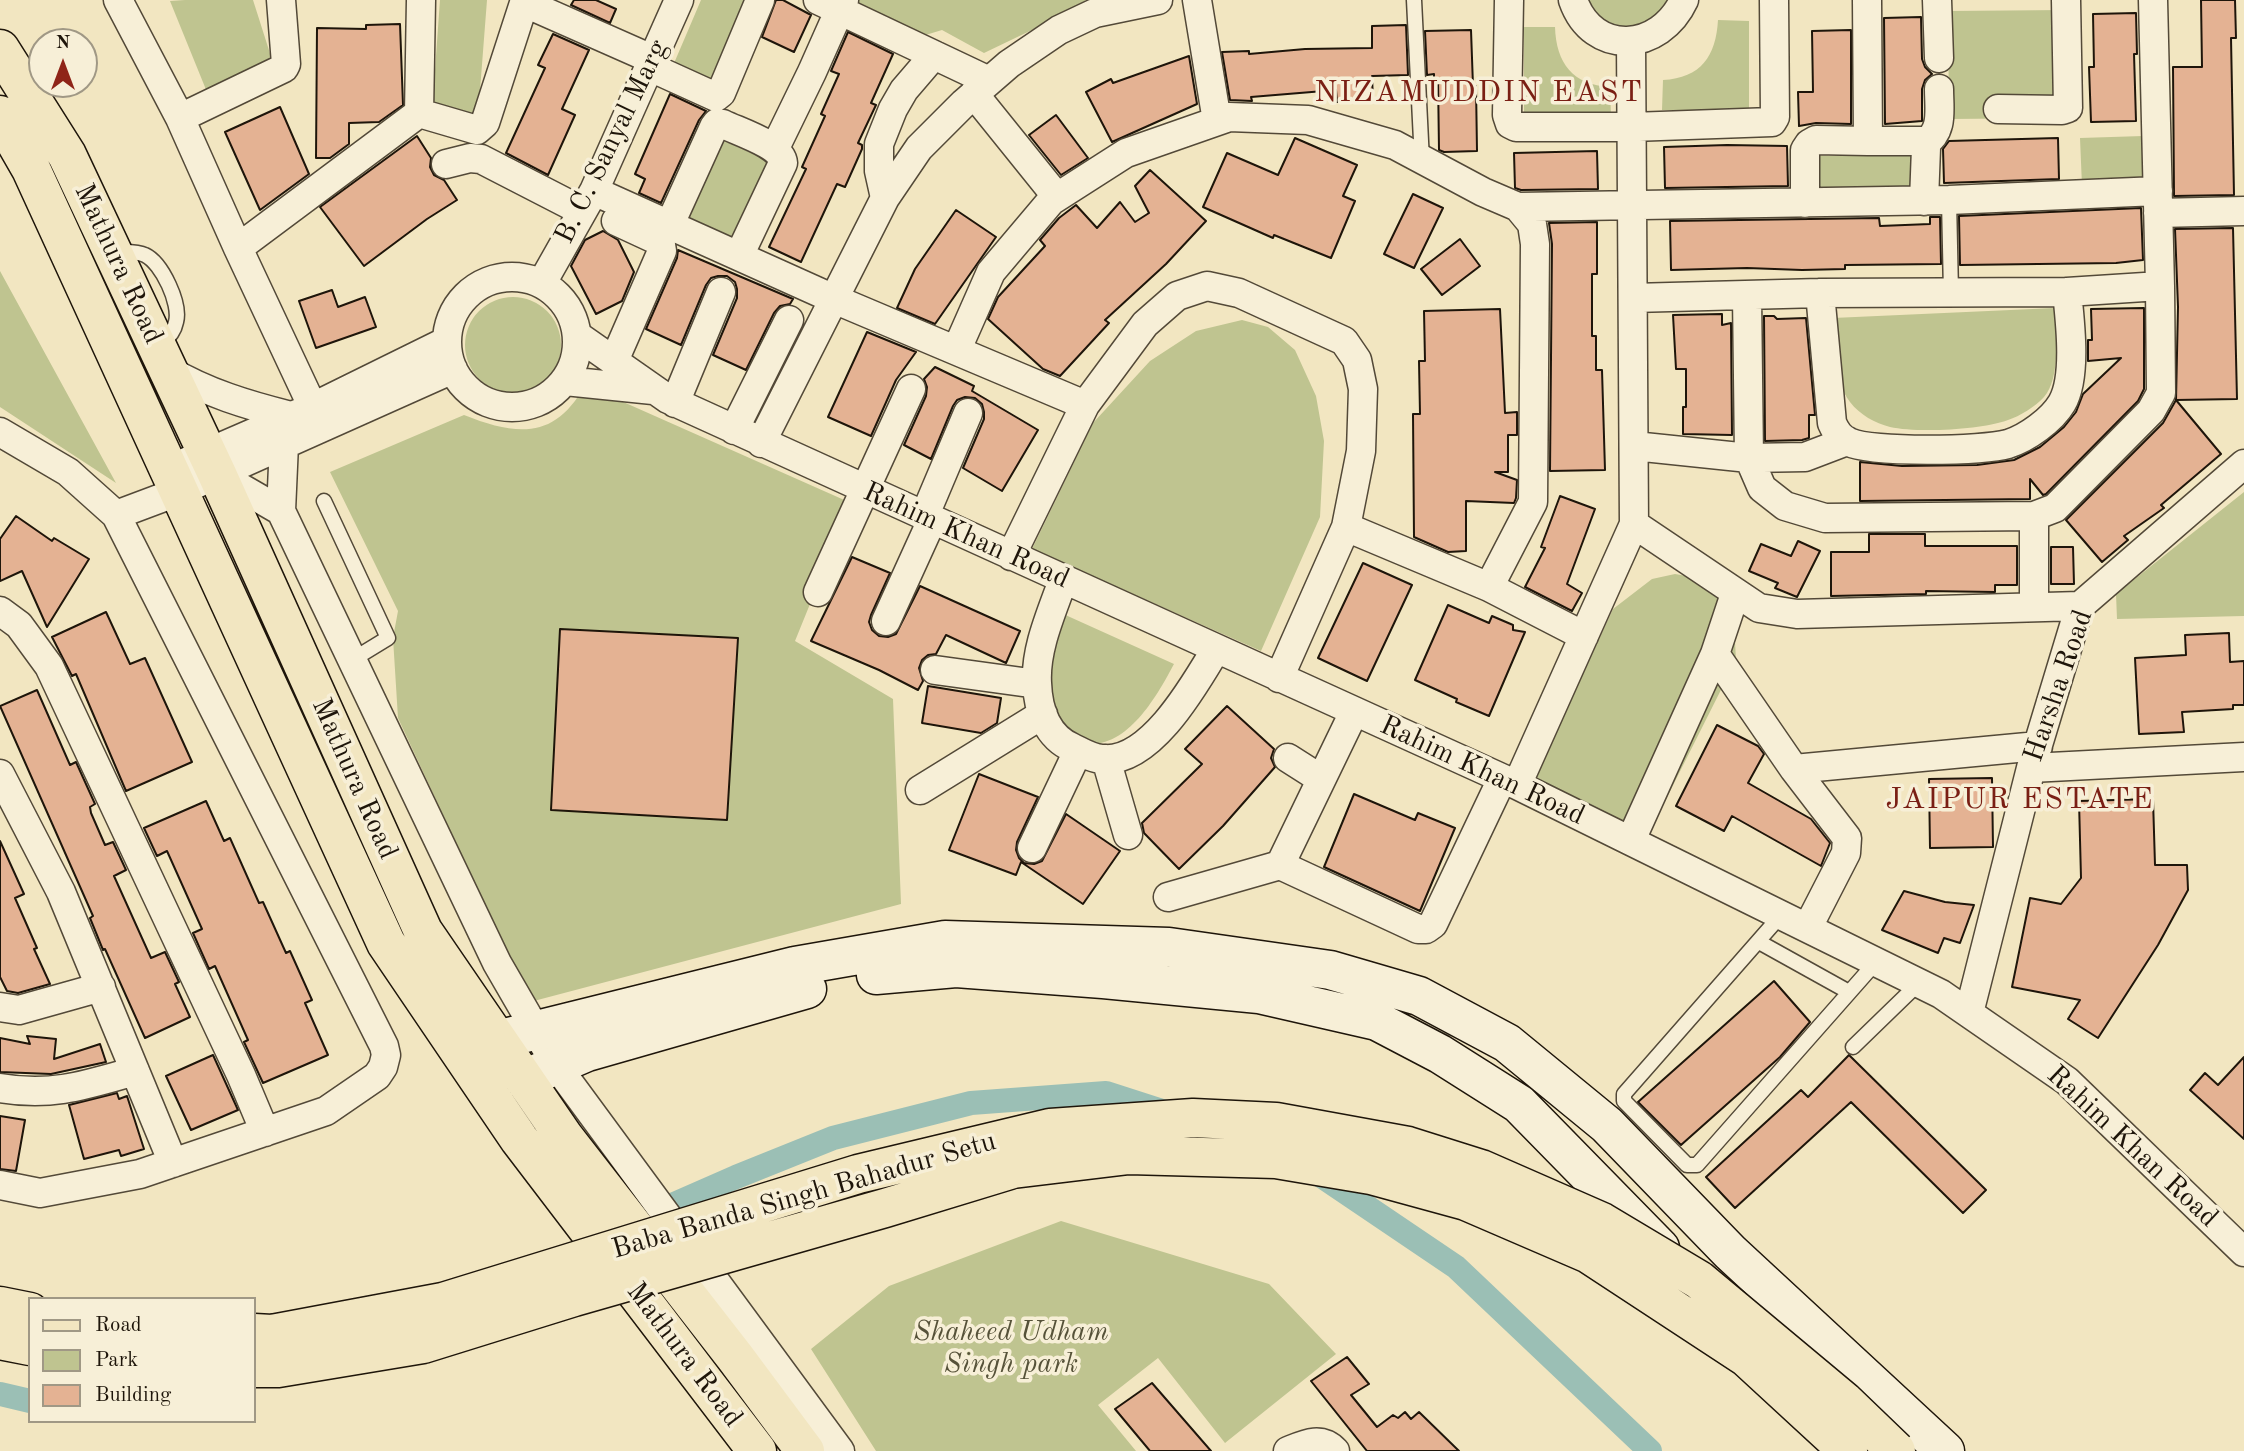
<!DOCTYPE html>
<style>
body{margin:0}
#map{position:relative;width:2244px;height:1451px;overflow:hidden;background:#f2e6c1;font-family:"Old Standard TT",serif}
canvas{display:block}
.legend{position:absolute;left:28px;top:1297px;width:228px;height:126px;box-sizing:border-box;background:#f7efd7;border:2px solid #a09885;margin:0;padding:9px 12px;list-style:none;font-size:21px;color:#1e150a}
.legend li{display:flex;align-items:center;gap:14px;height:35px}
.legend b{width:35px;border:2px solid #a09885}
.north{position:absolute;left:28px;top:28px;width:70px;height:70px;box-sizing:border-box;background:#f7efd7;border:2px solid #a09885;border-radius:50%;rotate:0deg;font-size:19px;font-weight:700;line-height:28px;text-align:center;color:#1e150a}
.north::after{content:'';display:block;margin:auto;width:24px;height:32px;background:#8f2418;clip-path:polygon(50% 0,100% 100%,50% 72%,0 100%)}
</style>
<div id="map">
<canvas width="2244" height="1451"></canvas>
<ul class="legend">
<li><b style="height:9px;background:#f2e6c1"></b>Road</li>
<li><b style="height:19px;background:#bfc490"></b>Park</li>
<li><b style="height:19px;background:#e4b293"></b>Building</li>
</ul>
<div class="north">N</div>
</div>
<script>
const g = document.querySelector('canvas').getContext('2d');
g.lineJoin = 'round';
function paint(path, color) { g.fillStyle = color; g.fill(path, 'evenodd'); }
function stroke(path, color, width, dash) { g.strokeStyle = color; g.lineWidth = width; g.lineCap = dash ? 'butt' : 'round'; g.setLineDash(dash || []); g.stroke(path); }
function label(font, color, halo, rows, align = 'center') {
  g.font = font + ' "Old Standard TT",serif'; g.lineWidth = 7; g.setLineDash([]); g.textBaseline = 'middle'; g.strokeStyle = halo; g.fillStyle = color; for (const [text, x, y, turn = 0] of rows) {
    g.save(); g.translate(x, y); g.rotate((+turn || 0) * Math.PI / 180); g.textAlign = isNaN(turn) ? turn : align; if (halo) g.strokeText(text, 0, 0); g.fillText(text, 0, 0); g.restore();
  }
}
paint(new Path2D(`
 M 185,0 L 253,0 L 274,66 L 209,97 L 170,1 Z
 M 440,0 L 487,0 L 478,116 L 432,112 Z
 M 701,0 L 748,0 L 712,85 L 672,68 Z
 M 850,0 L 1085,0 L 1086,4 L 984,53 L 942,30 L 909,40 Z
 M 1586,0 L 1674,0 L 1661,21 L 1619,32 L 1599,21 Z
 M 2065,10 L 2066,118 L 1949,119 L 1948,11 Z
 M 1718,20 L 1749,21 L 1749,110 L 1662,110 L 1663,80 C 1701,78 1716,56 1718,20 Z
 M 1524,27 L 1555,27 C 1556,63 1573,85 1610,87 L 1611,117 L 1524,117 Z
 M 2143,136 L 2145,185 L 2082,186 L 2080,138 Z
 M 722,140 L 774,163 L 738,245 L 686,222 Z
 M 1914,155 L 1914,194 L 1812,195 L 1811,156 Z
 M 0,271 L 116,483 L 0,407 Z
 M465 345a48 48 0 1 1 96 0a48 48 0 1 1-96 0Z
 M 2055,308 C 2056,332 2061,378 2044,397 C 2035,407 2020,416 2008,420 C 1982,430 1917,433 1890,427 C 1875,423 1860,415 1850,402 C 1833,379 1835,345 1833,318 Z
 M 1242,320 L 1268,327 L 1295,350 L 1316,396 L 1324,441 L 1320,517 L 1261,651 L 1032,549 L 1093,423 L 1150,361 L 1196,331 Z
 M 585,385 L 851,503 L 795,641 L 893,699 L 901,904 L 530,1002 L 398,718 L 393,638 L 398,611 L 330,472 L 464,415 C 517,436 555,440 585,385 Z
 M 2244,492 L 2244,616 L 2117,619 L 2116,594 Z
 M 1675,574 L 1704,579 L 1722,601 L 1734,624 L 1736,660 L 1646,839 L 1533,781 L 1613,609 L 1652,579 Z
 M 1061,613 L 1174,664 C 1158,694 1130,745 1090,744 C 1079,744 1065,734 1055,729 L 1046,671 Z
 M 1061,1221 L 1269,1284 L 1336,1354 L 1225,1443 L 1158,1358 L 1098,1405 L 1136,1451 L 876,1451 L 811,1349 L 889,1286 Z`), '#bfc490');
stroke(new Path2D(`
 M 1314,1171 L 1456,1267 L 1650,1451
 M 647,1216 L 736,1177 L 833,1138 L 971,1103 L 1106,1093 L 1168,1113
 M 0,1394 L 30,1401`), '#9bbfb5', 24);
const building = new Path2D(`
 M 574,0 L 596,0 L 616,9 L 610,23 L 571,5 Z
 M 776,0 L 783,0 L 811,15 L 794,52 L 762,37 Z
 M 2201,0 L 2235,0 L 2236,38 L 2231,38 L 2234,195 L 2174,196 L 2173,67 L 2202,67 Z
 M 2136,13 L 2137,54 L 2134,54 L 2136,121 L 2091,122 L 2089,67 L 2094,67 L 2093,14 Z
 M 1921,17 L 1922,59 L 1925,67 L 1932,74 L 1925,80 L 1922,89 L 1922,121 L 1885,124 L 1884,18 Z
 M 400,24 L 403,105 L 379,122 L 349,123 L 349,144 L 330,158 L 316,158 L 317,28 L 366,29 L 366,25 Z
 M 1406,25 L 1408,75 L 1372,76 L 1373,101 L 1337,102 L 1336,90 L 1251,97 L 1252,101 L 1230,100 L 1222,52 L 1249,51 L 1249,54 L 1305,49 L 1372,48 L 1372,26 Z
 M 1471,30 L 1473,86 L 1476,86 L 1477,151 L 1444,152 L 1439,150 L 1438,78 L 1434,78 L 1434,74 L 1427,75 L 1425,31 Z
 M 1851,30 L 1851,124 L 1816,123 L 1799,126 L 1798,92 L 1813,92 L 1812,31 Z
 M 848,32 L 893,54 L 871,103 L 876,105 L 858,143 L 862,145 L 862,149 L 845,187 L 837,184 L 801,262 L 769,247 L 806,169 L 802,167 L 825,116 L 821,114 L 839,74 L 831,71 Z
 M 553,34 L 589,50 L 562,109 L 575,115 L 548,175 L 506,153 L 545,68 L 538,65 Z
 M 1189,56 L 1197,104 L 1112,142 L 1086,92 L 1111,79 L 1113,83 Z
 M 670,94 L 706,111 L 699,120 L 661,203 L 639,193 L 645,179 L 635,174 Z
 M 280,107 L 309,174 L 260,210 L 225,132 Z
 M 1056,115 L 1088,158 L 1061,175 L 1029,135 Z
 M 417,136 L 431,158 L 430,167 L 434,175 L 444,180 L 457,200 L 427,219 L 364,266 L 320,207 Z
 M 1295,138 L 1357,165 L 1343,196 L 1355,201 L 1331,258 L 1274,235 L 1273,238 L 1203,207 L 1227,153 L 1278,175 Z
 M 2058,138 L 2059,179 L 1944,183 L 1943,149 L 1949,141 Z
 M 1727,145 L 1787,146 L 1788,186 L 1665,188 L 1664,147 Z
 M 1597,151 L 1598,189 L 1521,190 L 1515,188 L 1514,153 Z
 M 1150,170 L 1206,221 L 1166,264 L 1105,320 L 1109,323 L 1060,376 L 1043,369 L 988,319 L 998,297 L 1045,246 L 1040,240 L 1059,218 L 1076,205 L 1097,228 L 1120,202 L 1135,222 L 1149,213 L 1135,186 Z
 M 1413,194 L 1443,208 L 1414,268 L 1384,254 Z
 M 2141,208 L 2143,260 L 2116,263 L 1960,265 L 1959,216 Z
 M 956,210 L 996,237 L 935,324 L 897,308 L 915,269 Z
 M 1930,217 L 1940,217 L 1941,264 L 1845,265 L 1845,269 L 1802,270 L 1747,268 L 1671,270 L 1670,221 L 1879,218 L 1880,226 L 1930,224 Z
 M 1597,222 L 1597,274 L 1592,274 L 1592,336 L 1596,336 L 1596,370 L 1602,370 L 1605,470 L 1550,471 L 1552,244 L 1549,223 Z
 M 2233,228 L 2237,399 L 2176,400 L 2221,454 L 2161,505 L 2164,508 L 2124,536 L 2128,540 L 2102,562 L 2066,520 L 2163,423 L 2176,400 L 2178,307 L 2175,229 Z
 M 603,231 L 618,240 L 634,272 L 622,301 L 596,314 L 571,266 L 585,240 Z
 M 1460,239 L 1480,266 L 1442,295 L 1421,269 Z
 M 678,250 L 793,299 L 790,304 L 780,306 L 774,313 L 746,370 L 713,355 L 737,298 L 737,289 L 735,282 L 727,276 L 718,276 L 711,278 L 706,285 L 681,345 L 646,329 L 677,258 Z
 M 332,290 L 338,307 L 365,297 L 376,327 L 316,348 L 299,301 Z
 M 2144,308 L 2144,389 L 2138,401 L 2046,494 L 2043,495 L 2030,479 L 2030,499 L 1860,501 L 1860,462 L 1902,466 L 1977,465 L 2014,460 L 2040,447 L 2064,427 L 2076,412 L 2083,394 L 2121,358 L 2088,361 L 2088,340 L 2092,340 L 2091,309 Z
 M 1500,309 L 1505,413 L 1517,412 L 1517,435 L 1508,435 L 1508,472 L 1495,472 L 1517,480 L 1516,498 L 1514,503 L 1466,501 L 1466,551 L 1448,552 L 1414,537 L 1413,414 L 1420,414 L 1419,361 L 1425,361 L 1424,311 Z
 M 1722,314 L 1722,325 L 1731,323 L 1732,435 L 1683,434 L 1683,407 L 1686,407 L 1686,369 L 1676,369 L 1673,315 Z
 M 1764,316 L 1774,316 L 1777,319 L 1806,318 L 1815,415 L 1809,415 L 1809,438 L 1802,440 L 1765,441 Z
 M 867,332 L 916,352 L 896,380 L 871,436 L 828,417 Z
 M 935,367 L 974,386 L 972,391 L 1038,430 L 1002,491 L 963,468 L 984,419 L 984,412 L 982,404 L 975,398 L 965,397 L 957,400 L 953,406 L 931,459 L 904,445 L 926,396 L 927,387 L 924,379 Z
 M 1560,496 L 1595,509 L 1567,584 L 1582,593 L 1572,611 L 1525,587 L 1545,548 L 1541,547 Z
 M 16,516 L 52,541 L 54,538 L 89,559 L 47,627 L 22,571 L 0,581 L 0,539 Z
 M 1869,534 L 1925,534 L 1925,546 L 2017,546 L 2017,585 L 1995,585 L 1995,592 L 1926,591 L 1926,594 L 1831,596 L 1831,552 L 1869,552 Z
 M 1798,541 L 1820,551 L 1797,597 L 1775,588 L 1778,583 L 1749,571 L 1761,544 L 1791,556 Z
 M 2051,547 L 2073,547 L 2074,584 L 2051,584 Z
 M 852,557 L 890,573 L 871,615 L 869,622 L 872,630 L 879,636 L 888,637 L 896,634 L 920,586 L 1020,631 L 1006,663 L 946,635 L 936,654 L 928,655 L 922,660 L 919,668 L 923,681 L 918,690 L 879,670 L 811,641 Z
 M 1363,563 L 1412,585 L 1367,681 L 1318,658 Z
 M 1448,605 L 1489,623 L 1492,616 L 1513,625 L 1513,630 L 1525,632 L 1489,716 L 1456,702 L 1457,699 L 1415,680 Z
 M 106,612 L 130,664 L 145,658 L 192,762 L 126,791 L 76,674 L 72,676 L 52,637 Z
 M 560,629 L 738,638 L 727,820 L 551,810 Z
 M 2229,633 L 2230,662 L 2244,661 L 2244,705 L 2233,705 L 2233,709 L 2182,712 L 2184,732 L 2139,734 L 2135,658 L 2186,655 L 2185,635 Z
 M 928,686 L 1001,698 L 997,723 L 981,733 L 922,723 Z
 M 37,690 L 70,765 L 76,762 L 95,804 L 90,807 L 91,813 L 105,845 L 113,842 L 126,870 L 114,876 L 151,958 L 165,952 L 179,982 L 175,984 L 190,1017 L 145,1038 L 105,949 L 103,950 L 90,918 L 93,916 L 0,706 Z
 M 1227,706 L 1274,749 L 1271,758 L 1275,767 L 1223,826 L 1179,869 L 1144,833 L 1142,823 L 1202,764 L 1185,749 Z
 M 1717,725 L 1758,746 L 1764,754 L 1748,783 L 1811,819 L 1830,843 L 1821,866 L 1732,816 L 1724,831 L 1676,806 Z
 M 979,774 L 1038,797 L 1017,842 L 1016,850 L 1019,858 L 1024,863 L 1034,864 L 1042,861 L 1066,814 L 1120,851 L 1083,904 L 1021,862 L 1016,875 L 949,850 Z
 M 1992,778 L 1993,847 L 1930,848 L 1929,779 Z
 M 1354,794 L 1415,820 L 1418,813 L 1455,828 L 1420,911 L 1324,867 Z
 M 2153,799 L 2155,865 L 2187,865 L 2188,890 L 2158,945 L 2098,1038 L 2068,1019 L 2080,1000 L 2012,987 L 2030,898 L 2061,904 L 2081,878 L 2079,801 Z
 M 206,801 L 224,841 L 230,838 L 259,903 L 263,902 L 286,953 L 290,951 L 312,1000 L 305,1003 L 328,1055 L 263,1083 L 244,1042 L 248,1040 L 215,966 L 209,969 L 193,933 L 202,929 L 167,851 L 157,856 L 144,828 Z
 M 0,841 L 24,894 L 15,898 L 37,948 L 34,949 L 50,984 L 18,993 L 7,991 L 0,977 Z
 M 1904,891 L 1945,902 L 1974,905 L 1960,943 L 1944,938 L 1938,953 L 1882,930 Z
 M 1774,981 L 1810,1022 L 1780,1057 L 1681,1145 L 1638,1102 Z
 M 27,1036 L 56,1039 L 54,1059 L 100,1044 L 106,1062 L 51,1074 L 0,1072 L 0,1038 L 30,1044 Z
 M 213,1055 L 238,1110 L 191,1130 L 166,1076 Z
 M 1849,1055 L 1986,1190 L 1963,1213 L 1851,1102 L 1735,1208 L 1706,1177 L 1801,1090 L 1808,1097 Z
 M 2244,1057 L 2244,1139 L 2190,1090 L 2205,1073 L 2218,1085 Z
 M 117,1093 L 119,1099 L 127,1096 L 144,1149 L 121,1156 L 119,1150 L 84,1159 L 69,1105 Z
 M 0,1116 L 25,1120 L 16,1171 L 0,1169 Z
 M 1347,1357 L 1369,1384 L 1351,1395 L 1377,1427 L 1393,1415 L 1398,1418 L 1405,1412 L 1411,1419 L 1419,1412 L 1459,1451 L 1367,1451 L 1311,1381 Z
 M 1152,1383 L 1211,1451 L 1150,1451 L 1115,1409 Z`);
paint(building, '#e4b293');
stroke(building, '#1e150a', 2);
const lane = new Path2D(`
 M 1414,0 L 1422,161
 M 1949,200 L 1951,293
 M 117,252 C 125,252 137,251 145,255 C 162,263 181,304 176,322 C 174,332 169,338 161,344
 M 324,501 L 388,638 L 352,660
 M 1782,914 L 1624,1094 L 1624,1101 L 1687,1165 L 1697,1165 L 1877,961
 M 1759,942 L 1849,992
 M 1853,1047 L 1919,983`);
const street = new Path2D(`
 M 118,0 L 180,118 L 238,248 L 322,427
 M 421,0 L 419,113 L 477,130 L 485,123 L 525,0
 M 818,0 L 989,81
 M 1197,0 L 1217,121
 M 1509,0 L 1507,115 L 1510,124 L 1516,127 L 1632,127 L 1772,122 L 1775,117 L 1774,0
 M 1573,0 C 1593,57 1660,52 1684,0
 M 1867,0 L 1868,141 L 1921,141 L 1926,148 L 1924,201
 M 1937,0 L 1939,58
 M 525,3 L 654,60
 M 650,67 L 716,97 L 721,93 L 760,0
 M 974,94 L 1057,197
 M 1998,109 L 2062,110 L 2068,108 L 2066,0
 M 180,118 L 284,68 L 286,64 L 281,0
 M 1924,144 C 1944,131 1939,110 1939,89
 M 775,148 L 812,72 L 844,0
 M 446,164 L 470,158 L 481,159 L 582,211
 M 594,191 L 834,299 L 1085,405
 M 885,198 L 879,171 L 879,144 L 893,109 L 904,90 L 934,55
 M 1805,203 L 1805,150 L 1809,144 L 1816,140 L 1868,141
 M 1518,207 L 1949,200 L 2158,191
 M 2158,213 L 2244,211
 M 670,224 L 714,127 L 717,123 L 723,124 C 739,132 782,145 783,163 L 739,256
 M 238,248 L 419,113
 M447 342a65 65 0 1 1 130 0a65 65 0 1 1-130 0Z
 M 542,283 L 594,191 L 679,0
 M 1820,293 L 1832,423 C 1836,432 1840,438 1849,442 C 1871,453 1983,451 2008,444 C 2027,438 2052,420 2062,403 C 2077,377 2070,321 2067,292
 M 1747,295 L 1749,458 L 1762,488 L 1785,506 L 1825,518 L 2034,516 L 2055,508 L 2151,411 L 2161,393 L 2160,286
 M 1633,298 L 1820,293 L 2067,292 L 2160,286 L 2153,0
 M 578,336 L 668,399 L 1517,785 L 1941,994 L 2067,1081 L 2244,1252
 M 957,349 L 991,272 L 1051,201 L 1126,153 L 1229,117 L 1308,120 L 1395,145 L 1483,192 L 1518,207 L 1532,224 L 1535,244 L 1533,502 L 1489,587 L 1346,527
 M 614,361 L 662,251 L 661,245 L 657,240 L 616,221
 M 168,370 C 207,393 247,405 291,416
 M 565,381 L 653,390
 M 675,403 L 721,292
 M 734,430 L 789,320
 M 0,432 L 68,472 L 116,515 L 384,1046 L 386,1055 L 383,1067 L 377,1076 L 326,1111 L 140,1174 L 40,1193 L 0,1185
 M 761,443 L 885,198 L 919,148 L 964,103 L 1009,64 L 1059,30 L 1095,13 L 1158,0
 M 1634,446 L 1749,458 L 1805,457 L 1847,441
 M 170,469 L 313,407 L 447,341
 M 217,474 L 281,511 L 497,963 L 556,1065 L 840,1451
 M 281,511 L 284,444
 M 116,515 L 180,491 L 453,369
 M 924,517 L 968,413
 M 1634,524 L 1759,608 L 1797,614 L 2080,606
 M 1011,556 L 1085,405 L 1145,324 L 1177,296 L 1207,286 L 1239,293 L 1344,341 L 1357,360 L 1363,389 L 1361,451 L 1346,527 L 1279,678
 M 1063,580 C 1052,612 1035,648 1037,683 C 1038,710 1047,737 1073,748 C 1081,752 1093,759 1103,759 C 1151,763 1195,684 1216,649
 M 1489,587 L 1584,636
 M 818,592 L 911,389
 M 2034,607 L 2034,516
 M 0,611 L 19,625 L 49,666 L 241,1075 L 265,1132
 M 886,621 L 932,520
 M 1715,654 L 1794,769 L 1847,838 L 1846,853 L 1808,927
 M 935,670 L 1037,684
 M 1288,758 L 1321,779
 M 1106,759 L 1128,835
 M 2031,768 L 2244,757
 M 1794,769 L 2038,746
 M 0,774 L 61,892 L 173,1163
 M 1517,785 L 1634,524 L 1631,41
 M 920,790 L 1043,714
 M 1631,840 L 1715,654 L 1735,594
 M 1032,848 L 1078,751
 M 1280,865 L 1418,929 L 1426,929 L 1433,924 L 1502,779
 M 1168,897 L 1280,865 L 1354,712
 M 0,1007 L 19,1010 L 101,987
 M 1969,1013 L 2031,768 L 2080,606 L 2244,464
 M 0,1088 C 52,1097 86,1085 135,1071
 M 1288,1451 C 1305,1444 1321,1436 1335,1451`);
const secondary = new Path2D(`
 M 876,975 L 956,968 L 1103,979 L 1259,994 L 1377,1021 L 1440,1054 L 1519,1104 L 1660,1248
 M 497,1040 L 795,966 L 945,940 L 1169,947 L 1330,970 L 1419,996 L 1507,1043 L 1607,1125 L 1730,1252 L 1945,1451
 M 524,1079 L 587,1052 L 807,989`);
const primary = new Path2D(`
 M 0,49 L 67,155 L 217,474 L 423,931 L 564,1137 L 735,1357 L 805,1451
 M 0,115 L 31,169 L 386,943 L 519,1139 L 757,1451`);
const highway = new Path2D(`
 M 0,1306 L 30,1312
 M 0,1340 L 30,1346`);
stroke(lane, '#534938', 17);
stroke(street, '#534938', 31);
stroke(secondary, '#1e150a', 41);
stroke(primary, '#1e150a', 41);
stroke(highway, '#1e150a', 41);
stroke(lane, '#f7efd7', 14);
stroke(street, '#f7efd7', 28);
stroke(secondary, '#f7efd7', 38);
stroke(primary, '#f2e6c1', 38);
stroke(highway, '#f2e6c1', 38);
const highwayBridge = new Path2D(`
 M 254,1333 L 272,1334 L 443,1302 L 858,1174 L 1050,1128 L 1193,1118 L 1276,1122 L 1408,1146 L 1481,1169 L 1602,1222 L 1699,1280 L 1844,1401 L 1896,1451
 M 254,1368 L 278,1368 L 423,1344 L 574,1297 L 885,1208 L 1013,1169 L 1129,1155 L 1276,1159 L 1371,1175 L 1466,1201 L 1589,1254 L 1746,1357 L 1848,1451`);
stroke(highwayBridge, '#1e150a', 41, []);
stroke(highwayBridge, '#f2e6c1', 38);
label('28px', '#1e150a', '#f7efd7', [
 ["B. C. Sanyal Marg",612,142,-64],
 ["Mathura Road",118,264,65],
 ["Rahim Khan Road",966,536,24],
 ["Harsha Road",2059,686,-71],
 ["Rahim Khan Road",1482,771,25],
 ["Mathura Road",354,779,66],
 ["Rahim Khan Road",2132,1147,43],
 ["Baba Banda Singh Bahadur Setu",804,1196,-16],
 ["Mathura Road",684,1355,53]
]);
label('italic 28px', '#565239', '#f7efd7', [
 ["Shaheed Udham",1011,1333],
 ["Singh park",1011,1365]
]);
g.letterSpacing = '2px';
label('30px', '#7a1f14', '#f7efd7', [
 ["NIZAMUDDIN EAST",1479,93],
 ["JAIPUR ESTATE",2020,800]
]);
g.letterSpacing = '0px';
</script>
